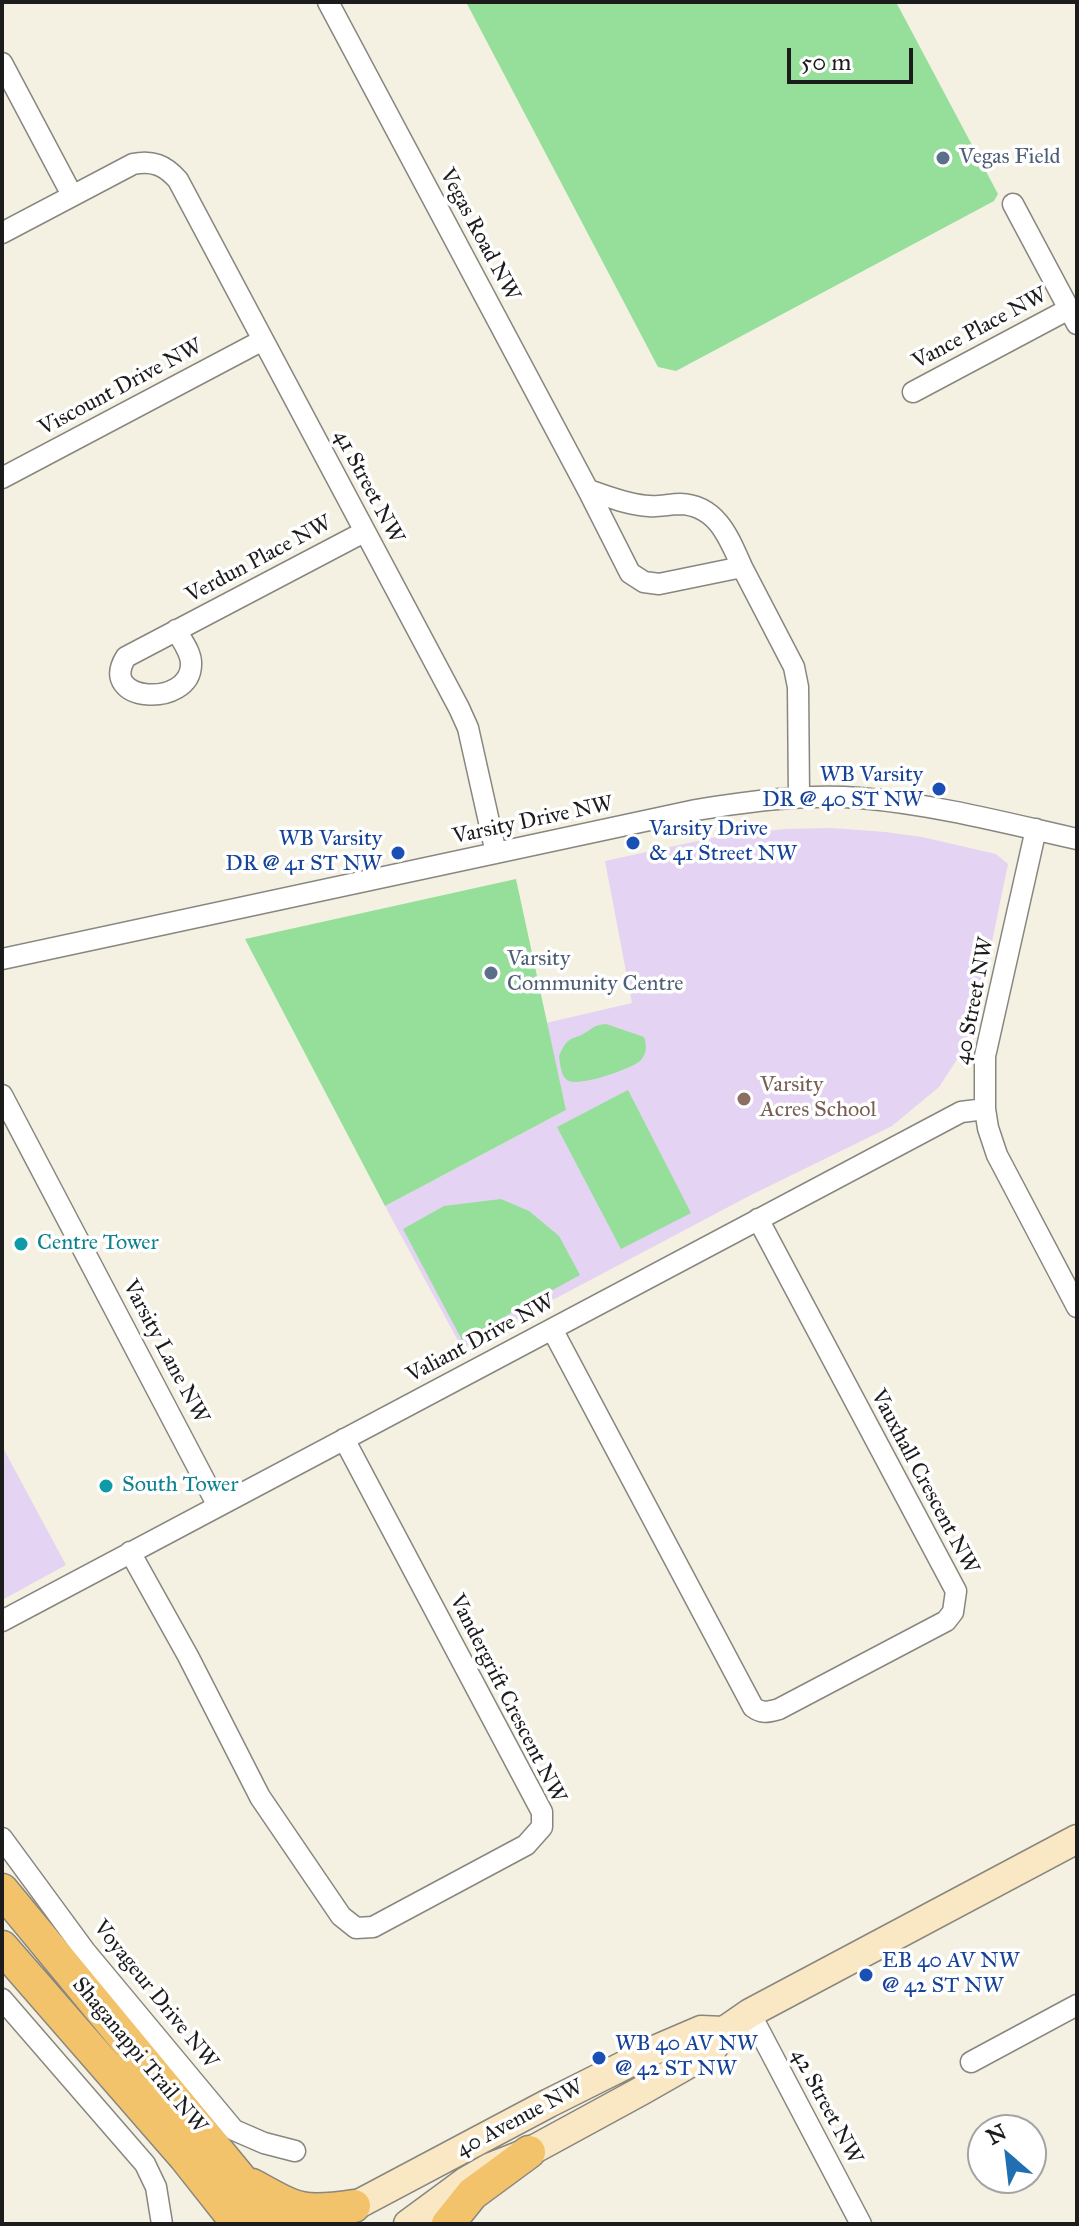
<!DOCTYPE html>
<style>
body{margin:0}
#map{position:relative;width:1079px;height:2226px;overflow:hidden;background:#f4f1e2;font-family:"IM FELL Great Primer",serif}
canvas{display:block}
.frame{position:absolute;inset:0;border:4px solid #1c1c1c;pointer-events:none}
.north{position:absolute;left:967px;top:2114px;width:80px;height:80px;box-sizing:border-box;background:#fff;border:2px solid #a4a4a4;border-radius:50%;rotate:332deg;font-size:22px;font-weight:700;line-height:32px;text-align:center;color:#1c1c1c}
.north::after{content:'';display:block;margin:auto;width:28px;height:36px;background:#1f6fb2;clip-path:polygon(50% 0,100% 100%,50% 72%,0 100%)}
.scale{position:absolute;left:787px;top:48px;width:126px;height:36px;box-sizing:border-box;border:4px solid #1c1c1c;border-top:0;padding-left:10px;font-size:24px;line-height:28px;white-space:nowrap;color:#1c1c1c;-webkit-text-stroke:6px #fff;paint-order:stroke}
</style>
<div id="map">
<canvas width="1079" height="2226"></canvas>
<div class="frame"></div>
<div class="north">N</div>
<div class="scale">50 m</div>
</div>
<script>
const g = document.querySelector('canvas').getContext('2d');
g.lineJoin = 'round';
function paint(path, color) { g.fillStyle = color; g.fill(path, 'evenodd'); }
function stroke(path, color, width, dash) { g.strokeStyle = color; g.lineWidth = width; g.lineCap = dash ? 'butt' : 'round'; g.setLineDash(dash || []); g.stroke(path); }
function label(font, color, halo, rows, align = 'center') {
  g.font = font + ' "IM FELL Great Primer",serif'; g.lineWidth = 7; g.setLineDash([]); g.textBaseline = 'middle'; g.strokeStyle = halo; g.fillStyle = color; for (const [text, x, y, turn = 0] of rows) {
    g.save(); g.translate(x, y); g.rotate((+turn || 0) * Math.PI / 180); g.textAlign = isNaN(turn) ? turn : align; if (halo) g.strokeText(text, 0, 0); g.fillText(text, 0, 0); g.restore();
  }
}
paint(new Path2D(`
 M 831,828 L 885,832 L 922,837 L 996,854 L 1008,864 L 979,1005 L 964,1049 L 939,1087 L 892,1126 L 749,1196 L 462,1348 L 385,1206 L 566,1110 L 546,1023 L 632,1003 L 605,861 L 721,836 L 785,829 Z
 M 2,1446 L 66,1565 L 2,1600 Z`), '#e4d3f2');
paint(new Path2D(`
 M 466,2 L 896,2 L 998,194 L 994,201 L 676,371 L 658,367 Z
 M 516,879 L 566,1110 L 385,1206 L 245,939 Z
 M 606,1024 L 644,1037 C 647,1046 647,1054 640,1061 C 631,1069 577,1088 567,1080 C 561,1076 560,1063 559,1056 C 569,1033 572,1042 588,1031 C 595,1026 597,1025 606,1024 Z
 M 628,1090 L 691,1213 L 621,1249 L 557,1127 Z
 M 501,1199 L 529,1211 L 559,1236 L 580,1275 L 462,1340 L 403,1229 L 444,1206 Z`), '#95df9a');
const street = new Path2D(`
 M 328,2 L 588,490 L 630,573 L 644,582 L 659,584 L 742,567 L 794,667 L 798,687 L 799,797
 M 2,63 L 72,195
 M 1013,204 L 1077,324
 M 2,233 L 133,164 C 152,160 165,165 178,180 L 459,708 L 468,728 L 496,853
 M 913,392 L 1069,309
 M 2,478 L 263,340
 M 588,490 C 607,496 628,505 649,506 C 659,507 670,504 680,504 C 717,505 729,538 742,567
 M 176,630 C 182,641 192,653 191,665 C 190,708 97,703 126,657 L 364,532
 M 1036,829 L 985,1056 L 985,1109 L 988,1128 L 997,1155 L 1077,1307
 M 2,959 L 696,810 C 750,801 805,794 860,798 C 933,804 1006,823 1077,839
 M 2,1095 L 218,1506
 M 552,1329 L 753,1707 C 762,1714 768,1712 779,1709 L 946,1621 L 953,1612 L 956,1591 L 758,1219
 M 130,1552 L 188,1656 L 260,1797 L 341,1916 L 356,1928 L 373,1927 L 526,1845 L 542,1827 L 542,1812 L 344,1439
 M 2,1621 L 961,1112 L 985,1109
 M 2,1838 L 85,1951 L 234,2130 L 264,2143 L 295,2151
 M 2,1999 L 145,2164 L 156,2187 L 162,2224
 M 750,2013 L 861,2224
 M 971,2062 L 1077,2005`);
const secondary = new Path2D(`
 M 334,2217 L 549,2103 L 659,2048 L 701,2030 L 724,2031
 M 408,2224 L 465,2182 L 491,2167 L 529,2152 L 641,2091 L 711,2051 L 724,2031 L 750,2013 L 1077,1839`);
const primary = new Path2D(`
 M 2,1890 L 239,2177 L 275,2224
 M 2,1947 L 185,2157 L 238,2224
 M 252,2185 C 297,2210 302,2214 354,2206
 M 448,2224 L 472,2194 L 529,2152`);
stroke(street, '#88867f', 23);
stroke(secondary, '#88867f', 31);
stroke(primary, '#88867f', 35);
stroke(street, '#fff', 20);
stroke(secondary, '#fae7c3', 28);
stroke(primary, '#f2c36a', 32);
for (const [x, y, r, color] of [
 [943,158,8,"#5c6f8a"],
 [939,789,8,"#1a4fb4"],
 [633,843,8,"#1a4fb4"],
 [398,853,8,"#1a4fb4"],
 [491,973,8,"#5c6f8a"],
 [744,1099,8,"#8d6e63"],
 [21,1244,8,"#0f9aa8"],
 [106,1486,8,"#0f9aa8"],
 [866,1975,8,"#1a4fb4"],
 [599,2058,8,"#1a4fb4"]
]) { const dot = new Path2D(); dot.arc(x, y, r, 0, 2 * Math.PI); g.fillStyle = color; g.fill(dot); stroke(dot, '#fff', 3); }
label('22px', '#4e5e75', '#fff', [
 ["Vegas Field",959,158],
 ["Varsity",507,960],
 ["Community Centre",507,985]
], 'left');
label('22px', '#1c1c1c', '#fff', [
 ["Vegas Road NW",479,235,62],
 ["Vance Place NW",980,329,-28],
 ["Viscount Drive NW",121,388,-28],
 ["41 Street NW",368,487,62],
 ["Verdun Place NW",259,560,-28],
 ["Varsity Drive NW",533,821,-12],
 ["40 Street NW",975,1001,-79],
 ["Valiant Drive NW",481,1339,-28],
 ["Varsity Lane NW",165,1352,62],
 ["Vauxhall Crescent NW",924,1482,62],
 ["Vandergrift Crescent NW",507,1699,63],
 ["Voyageur Drive NW",155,1995,51],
 ["Shaganappi Trail NW",139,2056,50],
 ["42 Street NW",826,2107,62],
 ["40 Avenue NW",520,2119,-28]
]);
label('22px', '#164399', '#fff', [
 ["WB Varsity",923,776,"right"],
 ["DR @ 40 ST NW",923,801,"right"],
 ["Varsity Drive",649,830],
 ["& 41 Street NW",649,855],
 ["WB Varsity",382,840,"right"],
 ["DR @ 41 ST NW",382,865,"right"],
 ["EB 40 AV NW",882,1962],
 ["@ 42 ST NW",882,1987],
 ["WB 40 AV NW",615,2045],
 ["@ 42 ST NW",615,2070]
], 'left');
label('22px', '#785e54', '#fff', [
 ["Varsity",760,1086],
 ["Acres School",760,1111]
], 'left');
label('22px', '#0d838f', '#fff', [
 ["Centre Tower",37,1244],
 ["South Tower",122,1486]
], 'left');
</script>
